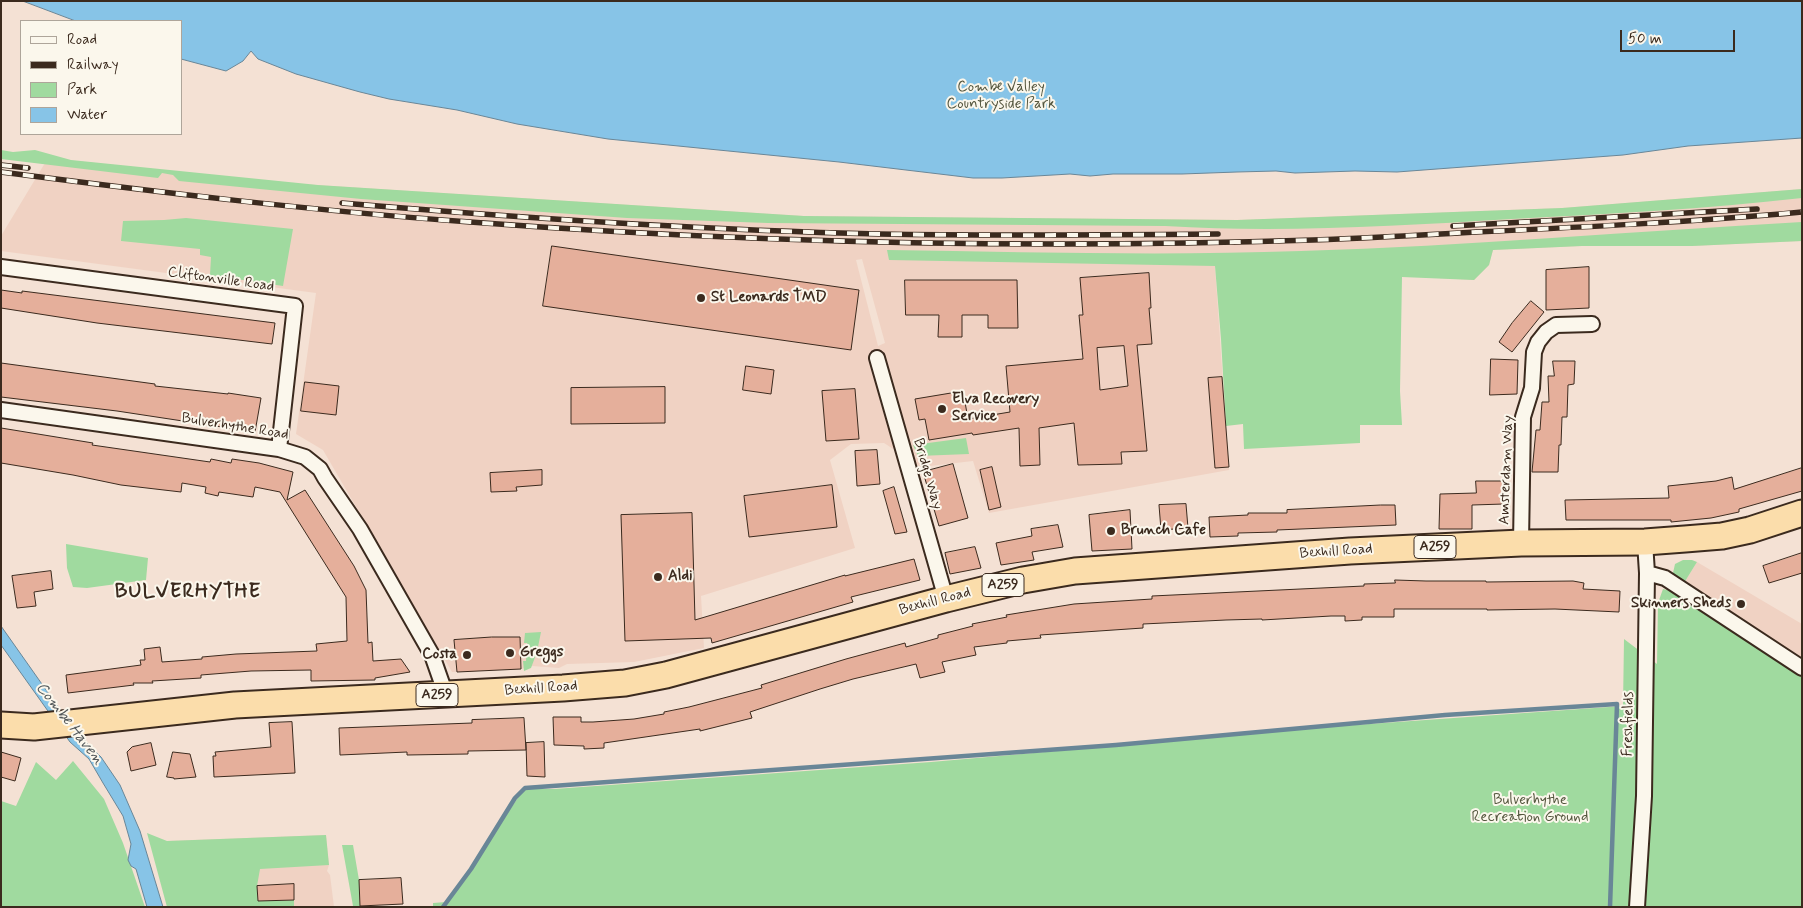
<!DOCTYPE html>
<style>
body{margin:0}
#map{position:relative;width:1803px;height:908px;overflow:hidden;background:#f4e1d4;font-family:Mynerve,sans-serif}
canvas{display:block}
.frame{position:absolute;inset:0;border:2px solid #3b2a1e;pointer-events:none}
.legend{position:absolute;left:20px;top:20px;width:162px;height:115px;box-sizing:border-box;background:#fbf7ec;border:1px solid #aea59a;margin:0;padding:6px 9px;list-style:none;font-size:15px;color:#3b2a1e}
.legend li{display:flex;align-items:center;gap:10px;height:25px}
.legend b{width:25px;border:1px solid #aea59a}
.scale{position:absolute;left:1620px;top:30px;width:115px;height:22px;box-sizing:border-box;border:2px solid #3b2a1e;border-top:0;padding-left:6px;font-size:15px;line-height:18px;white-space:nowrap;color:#3b2a1e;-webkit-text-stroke:4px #fbf7ec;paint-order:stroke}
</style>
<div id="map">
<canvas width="1803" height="908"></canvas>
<div class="frame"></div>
<ul class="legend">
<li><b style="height:6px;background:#fbf7ec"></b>Road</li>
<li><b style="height:6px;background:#3b2a1e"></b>Railway</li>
<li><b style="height:14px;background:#a0da9f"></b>Park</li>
<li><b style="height:14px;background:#87c4e7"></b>Water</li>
</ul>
<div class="scale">50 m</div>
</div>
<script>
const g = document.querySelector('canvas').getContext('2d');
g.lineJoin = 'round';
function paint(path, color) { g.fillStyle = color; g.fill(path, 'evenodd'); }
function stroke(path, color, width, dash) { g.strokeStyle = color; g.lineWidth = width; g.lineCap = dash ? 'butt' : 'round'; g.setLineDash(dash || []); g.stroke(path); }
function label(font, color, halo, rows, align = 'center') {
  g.font = font + ' Mynerve,sans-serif'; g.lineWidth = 4; g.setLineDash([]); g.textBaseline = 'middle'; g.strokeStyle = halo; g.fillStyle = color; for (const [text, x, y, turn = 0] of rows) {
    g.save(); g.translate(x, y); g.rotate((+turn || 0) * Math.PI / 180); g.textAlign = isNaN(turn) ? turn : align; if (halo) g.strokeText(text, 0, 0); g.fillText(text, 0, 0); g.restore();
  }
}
paint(new Path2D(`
 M 48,158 L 285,183 L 804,216 L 1237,220 L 1562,208 L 1802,189 L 1802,241 L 1692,246 L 1582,246 L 1493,250 L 1489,265 L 1474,280 L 1215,266 L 1229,470 L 989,513 L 973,461 L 921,467 L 884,443 L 851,444 L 830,460 L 855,548 L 701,596 L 704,648 L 634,662 L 567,664 L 559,668 L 532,666 L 521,669 L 452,672 L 323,450 L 296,434 L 316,293 L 1,251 L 1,236 ZM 862,259 L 885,343 L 878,346 L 856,260 Z
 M 1697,562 L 1802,624 L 1802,660 L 1684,583 Z
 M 326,835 L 329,865 L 327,871 L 330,875 L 334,907 L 189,907 L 166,841 Z`), '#f0d2c3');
paint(new Path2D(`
 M 1,150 L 13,152 L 35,150 L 71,160 L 318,185 L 804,216 L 1237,220 L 1562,208 L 1802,189 L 1802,198 C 1706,209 1608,214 1512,219 C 1397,226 1280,233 1165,226 L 768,223 L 627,218 L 361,199 L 179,181 L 173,175 L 162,173 L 158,178 L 1,159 Z
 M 186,218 L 293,229 L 283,286 L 210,275 L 211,257 L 200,255 L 200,249 L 121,241 L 123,221 L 164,220 Z
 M 1802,222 L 1802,241 L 1692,246 L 1582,246 L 1493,250 L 1489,265 L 1474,280 L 1402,277 L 1400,391 L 1402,425 L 1360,425 L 1360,443 L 1244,449 L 1243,424 L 1226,426 L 1221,339 L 1215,266 L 889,260 L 887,250 C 1025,252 1163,256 1301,251 C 1468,246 1635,231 1802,222 Z
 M 966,438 L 969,454 L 918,456 L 913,445 Z
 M 66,544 L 148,558 L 146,580 L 87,588 L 73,587 L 67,568 Z
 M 1683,560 L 1692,560 L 1697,562 L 1684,583 L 1673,573 L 1675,564 Z
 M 1663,589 L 1678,593 L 1802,675 L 1802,907 L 433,907 L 433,903 L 446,902 L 524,789 L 554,789 L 931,762 L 1341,726 L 1623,706 L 1624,639 L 1657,664 L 1658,603 Z
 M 541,632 L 537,652 L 531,668 L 524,671 L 523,661 L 526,661 L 527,643 L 524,643 L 525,633 Z
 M 73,761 L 104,799 L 123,843 L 145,907 L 1,907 L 1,801 L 16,806 L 36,762 L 56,780 Z
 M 147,833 L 167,841 L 326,835 L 329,865 L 260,869 L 257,886 L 258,901 L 294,900 L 294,907 L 167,907 Z
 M 342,845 L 353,845 L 359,880 L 360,906 L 353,906 Z`), '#a0da9f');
const water = new Path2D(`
 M 23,1 L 1802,1 L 1802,138 L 1688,146 L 1623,155 L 1397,172 L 1355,171 L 1295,173 L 1276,171 L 1237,172 L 1182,174 L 1113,174 L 1090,176 L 1070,174 L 1002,178 L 973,178 L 839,162 L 608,139 L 517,124 L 457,110 L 389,99 L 360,92 L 296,74 L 258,59 L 251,51 L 243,61 L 226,71 L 181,59 L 181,21 L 76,21 Z
 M 1,626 L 56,704 L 86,742 L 101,757 L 120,785 L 140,831 L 163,907 L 147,907 L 136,869 L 131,866 L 128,860 L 131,844 L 123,816 L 103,783 L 89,759 L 70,742 L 1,645 Z`);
paint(water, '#87c4e7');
stroke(water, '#698697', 1);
stroke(new Path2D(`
 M 443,907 L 471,869 L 515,798 L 525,788 L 1116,745 L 1445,715 L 1617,704 L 1610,907`), '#698697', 4.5);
const building = new Path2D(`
 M 552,246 L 859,290 L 851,350 L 543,306 Z
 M 1589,267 L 1589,308 L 1546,310 L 1546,270 Z
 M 1149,273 L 1151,308 L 1149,308 L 1152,344 L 1137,345 L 1147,451 L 1121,452 L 1122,464 L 1078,465 L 1074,423 L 1039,428 L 1040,465 L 1020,466 L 1019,428 L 973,435 L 972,433 L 929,440 L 925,419 L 919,420 L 915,399 L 963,391 L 968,419 L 1010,412 L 1006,366 L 1083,359 L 1079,315 L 1083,315 L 1080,278 ZM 1124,346 L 1128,386 L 1100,390 L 1097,348 Z
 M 905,280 L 1017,280 L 1018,328 L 988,328 L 988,315 L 962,315 L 962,337 L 938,337 L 939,315 L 906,315 Z
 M 1,290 L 22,293 L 22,291 L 275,323 L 272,344 L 97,323 L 1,308 Z
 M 1531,301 L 1544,312 L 1512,352 L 1499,342 L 1512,323 Z
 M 1491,359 L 1518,360 L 1517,394 L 1490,395 Z
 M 1553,361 L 1575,361 L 1574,384 L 1568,385 L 1567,417 L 1562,417 L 1561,445 L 1559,445 L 1558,472 L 1532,472 L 1536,430 L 1540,430 L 1542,402 L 1549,402 L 1548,376 L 1554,376 Z
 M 1,363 L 155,384 L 155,386 L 228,394 L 228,393 L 261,398 L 255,432 L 117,411 L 1,397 Z
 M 746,366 L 774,370 L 771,394 L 743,390 Z
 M 1222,377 L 1229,467 L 1215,468 L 1208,378 Z
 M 305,382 L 339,386 L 336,415 L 301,411 Z
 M 665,387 L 665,423 L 571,424 L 571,388 Z
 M 855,389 L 859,439 L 826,441 L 822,391 Z
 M 1,428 L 93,443 L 92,445 L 210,462 L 211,459 L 231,463 L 232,459 L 259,463 L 293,472 L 287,500 L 305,490 L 354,566 L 366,590 L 368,643 L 372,642 L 373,661 L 401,659 L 410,672 L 375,678 L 375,680 L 311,681 L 311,670 L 251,671 L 201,675 L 201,678 L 152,681 L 153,683 L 133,683 L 134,685 L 68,693 L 66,675 L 141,665 L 140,660 L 145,660 L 144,649 L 160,647 L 162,662 L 202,659 L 202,657 L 236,654 L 317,651 L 316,644 L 347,641 L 346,597 L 280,492 L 255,487 L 253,497 L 219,492 L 218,496 L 205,493 L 206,487 L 182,483 L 181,492 L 121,485 L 73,475 L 1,463 Z
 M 877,450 L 880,484 L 857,486 L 855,451 Z
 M 953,464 L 968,518 L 939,526 L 923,472 Z
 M 992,467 L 1001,507 L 989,510 L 980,470 Z
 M 1802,468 L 1802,491 L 1739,509 L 1739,512 L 1711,518 L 1671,522 L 1671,520 L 1566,520 L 1565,500 L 1669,498 L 1668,486 L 1716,481 L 1732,477 L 1734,489 Z
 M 542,470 L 542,485 L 516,487 L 517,491 L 491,492 L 490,473 Z
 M 1476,481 L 1504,481 L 1504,504 L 1472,505 L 1472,529 L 1439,529 L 1440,494 L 1476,493 Z
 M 832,485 L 837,527 L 749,537 L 744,496 Z
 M 894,487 L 907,532 L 895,534 L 883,491 Z
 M 1186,504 L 1188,528 L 1161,530 L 1159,505 Z
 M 1381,505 L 1395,505 L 1396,525 L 1277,530 L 1277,532 L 1238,533 L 1238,536 L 1210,537 L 1209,517 L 1248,515 L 1248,513 L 1287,513 L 1287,510 Z
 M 1130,510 L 1132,549 L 1092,551 L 1089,515 Z
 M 692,513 L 695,620 L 845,575 L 845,576 L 914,559 L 920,580 L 851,597 L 853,602 L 712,643 L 711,638 L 625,641 L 621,515 Z
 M 1058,525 L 1063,547 L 1032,552 L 1034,560 L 1001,565 L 996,543 L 1032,536 L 1031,529 Z
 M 975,547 L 981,568 L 950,574 L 945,553 Z
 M 1802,553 L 1802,573 L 1769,583 L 1763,566 Z
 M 51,571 L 53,589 L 34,592 L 36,606 L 17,608 L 12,576 Z
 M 1395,580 L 1426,581 L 1486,581 L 1486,582 L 1573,581 L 1584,583 L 1583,589 L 1620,591 L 1619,612 L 1555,609 L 1487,610 L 1487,609 L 1394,609 L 1394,617 L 1362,617 L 1362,620 L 1345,621 L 1345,616 L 1331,616 L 1262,620 L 1262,619 L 1226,620 L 1143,624 L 1143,628 L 1040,635 L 1041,638 L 1007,641 L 1007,643 L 974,647 L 976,655 L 942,662 L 945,672 L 920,678 L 916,664 L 853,679 L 820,689 L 750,712 L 752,718 L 700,731 L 700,729 L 604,743 L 604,748 L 584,749 L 584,746 L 554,745 L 553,717 L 581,717 L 581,722 L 593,722 L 634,719 L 664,714 L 664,712 L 689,707 L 762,688 L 761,685 L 846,659 L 905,643 L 906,647 L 938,638 L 938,635 L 973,626 L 972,624 L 1007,617 L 1006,615 L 1074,604 L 1152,599 L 1152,596 L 1364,586 L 1364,584 L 1395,583 Z
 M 492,637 L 520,637 L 521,669 L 457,672 L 454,640 Z
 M 524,718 L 526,750 L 468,751 L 468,754 L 407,755 L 407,752 L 340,755 L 339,728 L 472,723 L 472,720 Z
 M 292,722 L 295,773 L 214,777 L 213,756 L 216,756 L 215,752 L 271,747 L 269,723 Z
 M 544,742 L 545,777 L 527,776 L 526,743 Z
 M 151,743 L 156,765 L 131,771 L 127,752 L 132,747 Z
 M 1,752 L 21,758 L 15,781 L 1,777 Z
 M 173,752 L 190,754 L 196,777 L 174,779 L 174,778 L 167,777 Z
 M 401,878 L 403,904 L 360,906 L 359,880 Z
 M 294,884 L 294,900 L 258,901 L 257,886 Z`);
paint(building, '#e5af9b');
stroke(building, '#3b2a1e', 1);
const street = new Path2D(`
 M 1,267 L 295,306 L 279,449
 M 877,358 L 946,599
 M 1,410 L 279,449 L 305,457 L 320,469 L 325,478 L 360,529 L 432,655 L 446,695
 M 1521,543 L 1523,417 L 1532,388 L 1534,352 L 1538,342 L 1546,332 L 1556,325 L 1592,324
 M 1647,573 L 1665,578 L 1802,668
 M 1637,907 L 1644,796 L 1647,573 L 1645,542`);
const highway = new Path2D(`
 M 1,725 L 34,727 L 235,705 L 563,688 L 625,683 L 666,675 L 946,599 L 1023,580 L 1075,571 L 1350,551 L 1521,543 L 1645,542 L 1685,539 L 1722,536 L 1750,530 L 1802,513`);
stroke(street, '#3b2a1e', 18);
stroke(highway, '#3b2a1e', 29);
stroke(street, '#fbf7ec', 14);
stroke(highway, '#fbddab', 25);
const rail = new Path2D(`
 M 1,165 L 28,168
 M 1,172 C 157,192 314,211 470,222 C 750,243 1032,249 1313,240 C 1367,238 1422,235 1476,232 C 1585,227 1693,222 1802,212
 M 342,203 C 520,218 699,230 879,234 C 992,236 1105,235 1218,234
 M 1453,226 L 1757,209`);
stroke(rail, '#3b2a1e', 5.5);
stroke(rail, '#fbf7ec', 4, [11]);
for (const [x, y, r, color] of [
 [701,298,5,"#3b2a1e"],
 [942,409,5,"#3b2a1e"],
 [1111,531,5,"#3b2a1e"],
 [658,577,5,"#3b2a1e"],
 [1741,604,5,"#3b2a1e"],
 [510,653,5,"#3b2a1e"],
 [467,655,5,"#3b2a1e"]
]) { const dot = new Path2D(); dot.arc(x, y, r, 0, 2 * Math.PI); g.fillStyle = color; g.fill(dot); stroke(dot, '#fbf7ec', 2); }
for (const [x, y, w] of [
 [1435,547,42],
 [1003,585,42],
 [437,695,42]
]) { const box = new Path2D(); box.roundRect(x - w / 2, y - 11.5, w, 23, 4); g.fillStyle = '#fbf7ec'; g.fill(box); stroke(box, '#3b2a1e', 1); }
label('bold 14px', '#3b2a1e', null, [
 ["A259",1435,547],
 ["A259",1003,585],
 ["A259",437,695]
]);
label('15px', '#54563e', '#fbf7ec', [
 ["Combe Valley",1001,88],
 ["Countryside Park",1001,105],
 ["Bulverhythe",1530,801],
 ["Recreation Ground",1530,818]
]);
label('15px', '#3b2a1e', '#fbf7ec', [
 ["Cliftonville Road",221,280,8],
 ["Bulverhythe Road",235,427,9],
 ["Amsterdam Way",1507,470,-88],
 ["Bridge Way",927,474,74],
 ["Bexhill Road",1336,552,-4],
 ["Bexhill Road",935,602,-15],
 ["Bexhill Road",541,689,-4],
 ["Freshfields",1629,724,-89]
]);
label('bold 15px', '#3b2a1e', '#fbf7ec', [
 ["St Leonards TMD",711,298],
 ["Elva Recovery",952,400],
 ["Service",952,417],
 ["Brunch Cafe",1121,531],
 ["Aldi",668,577],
 ["Skinners Sheds",1731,604,"right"],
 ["Greggs",520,653],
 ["Costa",457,655,"right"]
], 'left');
label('italic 16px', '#52585a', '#fbf7ec', [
 ["Combe Haven",69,724,52]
]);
g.letterSpacing = '1px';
label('bold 20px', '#3b2a1e', '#fbf7ec', [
 ["BULVERHYTHE",188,593]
]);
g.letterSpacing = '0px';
</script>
